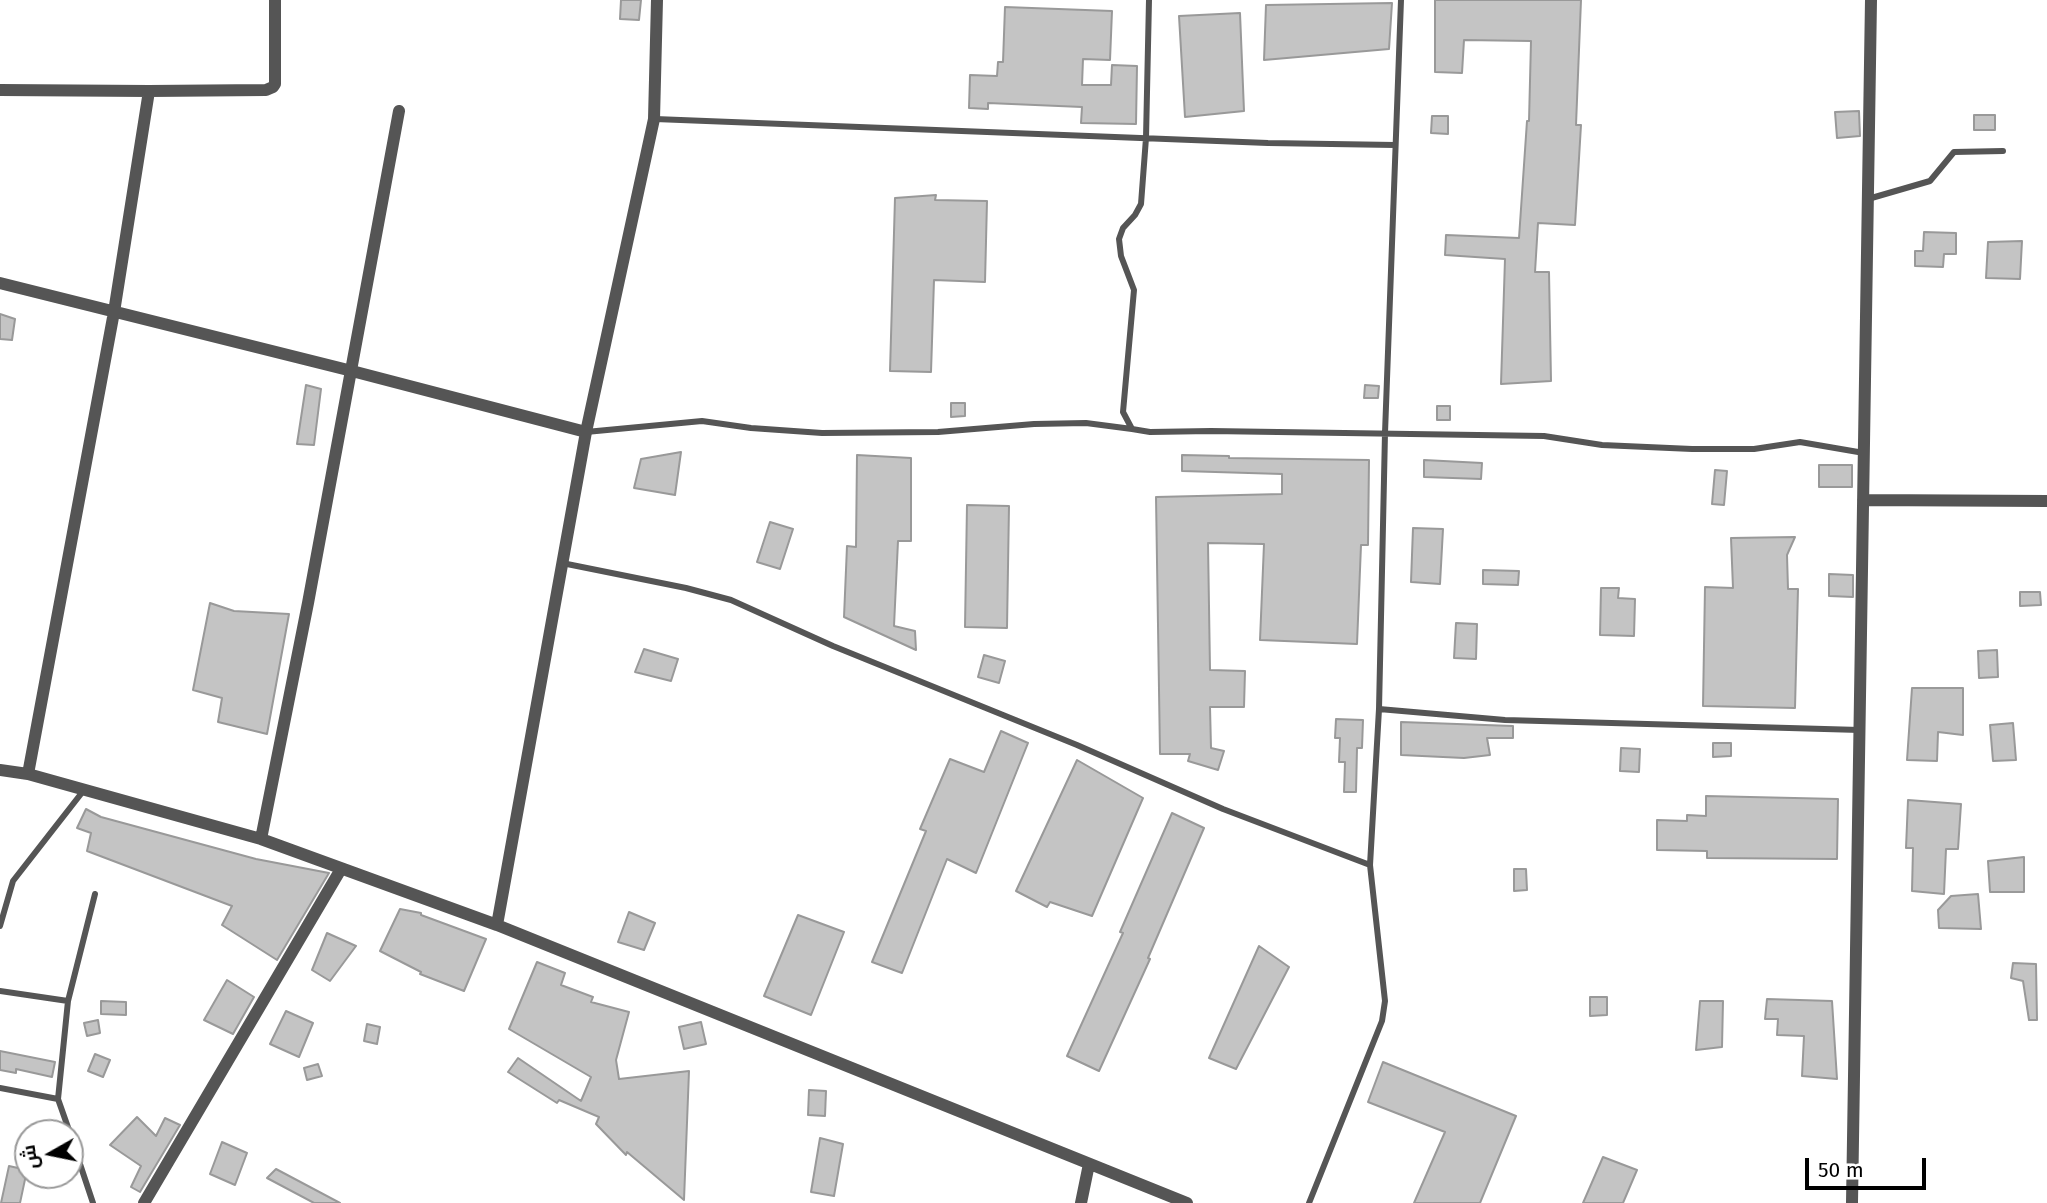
<!DOCTYPE html>
<meta charset="utf-8">
<style>
body{margin:0}
#map{position:relative;width:2047px;height:1203px;overflow:hidden;background:#fff;font-family:"Fira Sans",Cairo,sans-serif}
canvas{display:block}
.north{position:absolute;left:14px;top:1119px;width:70px;height:70px;box-sizing:border-box;background:#fff;border:2px solid #999;border-radius:50%;rotate:261deg;font-size:19px;font-weight:700;line-height:28px;text-align:center;color:#000}
.north::after{content:'';display:block;margin:auto;width:24px;height:32px;background:#000;clip-path:polygon(50% 0,100% 100%,50% 72%,0 100%)}
.scale{position:absolute;left:1805px;top:1158px;width:121px;height:32px;box-sizing:border-box;border:4px solid #000;border-top:0;padding-left:9px;font-size:21px;line-height:24px;white-space:nowrap;color:#000;-webkit-text-stroke:5px #fff;paint-order:stroke}
</style>
<div id="map">
<canvas width="2047" height="1203"></canvas>
<div class="north">ش</div>
<div class="scale">50 m</div>
</div>
<script>
const g = document.querySelector('canvas').getContext('2d');
g.lineJoin = 'round';
function paint(path, color) { g.fillStyle = color; g.fill(path, 'evenodd'); }
function stroke(path, color, width, dash) { g.strokeStyle = color; g.lineWidth = width; g.lineCap = dash ? 'butt' : 'round'; g.setLineDash(dash || []); g.stroke(path); }
const building = new Path2D(`
 M 621,0 L 641,0 L 639,20 L 620,19 Z
 M 1435,0 L 1581,0 L 1576,125 L 1581,125 L 1575,225 L 1538,223 L 1535,272 L 1549,272 L 1551,381 L 1501,384 L 1505,259 L 1445,255 L 1446,235 L 1519,238 L 1527,121 L 1529,121 L 1531,41 L 1464,40 L 1462,73 L 1435,72 Z
 M 1392,3 L 1389,49 L 1264,60 L 1266,5 Z
 M 1005,7 L 1112,11 L 1110,60 L 1083,59 L 1082,85 L 1111,85 L 1112,65 L 1137,66 L 1136,124 L 1081,123 L 1082,107 L 988,103 L 988,109 L 969,108 L 970,75 L 997,76 L 998,62 L 1003,62 Z
 M 1240,13 L 1244,111 L 1185,117 L 1179,16 Z
 M 1859,111 L 1860,136 L 1837,138 L 1835,112 Z
 M 1974,115 L 1995,115 L 1995,130 L 1974,130 Z
 M 1432,116 L 1448,116 L 1448,134 L 1431,133 Z
 M 936,195 L 935,200 L 987,201 L 985,282 L 934,280 L 931,372 L 890,371 L 895,198 Z
 M 1924,232 L 1956,233 L 1956,254 L 1944,254 L 1943,267 L 1915,266 L 1915,251 L 1923,251 Z
 M 2022,241 L 2020,279 L 1986,278 L 1988,242 Z
 M 0,314 L 15,319 L 12,340 L 0,339 Z
 M 306,385 L 321,389 L 314,445 L 297,444 Z
 M 1365,385 L 1379,386 L 1378,398 L 1364,398 Z
 M 951,403 L 965,403 L 965,416 L 951,417 Z
 M 1437,406 L 1450,406 L 1450,420 L 1437,420 Z
 M 681,452 L 675,495 L 634,488 L 641,459 Z
 M 857,455 L 911,458 L 911,541 L 898,541 L 894,626 L 915,631 L 916,650 L 844,617 L 847,546 L 856,547 Z
 M 1182,455 L 1229,456 L 1229,458 L 1369,460 L 1368,545 L 1361,545 L 1357,644 L 1260,640 L 1264,544 L 1208,543 L 1210,670 L 1245,671 L 1244,707 L 1210,707 L 1211,748 L 1224,751 L 1218,770 L 1188,761 L 1190,754 L 1160,754 L 1156,497 L 1282,494 L 1282,474 L 1182,471 Z
 M 1424,460 L 1482,463 L 1481,479 L 1424,477 Z
 M 1819,465 L 1852,465 L 1852,487 L 1819,487 Z
 M 1715,470 L 1727,471 L 1724,505 L 1712,504 Z
 M 967,505 L 1009,506 L 1007,628 L 965,627 Z
 M 770,522 L 793,529 L 780,569 L 757,562 Z
 M 1413,528 L 1443,529 L 1440,584 L 1411,582 Z
 M 1795,537 L 1787,555 L 1788,589 L 1798,589 L 1795,708 L 1703,706 L 1705,587 L 1733,588 L 1731,538 Z
 M 1483,570 L 1519,571 L 1518,585 L 1483,584 Z
 M 1829,574 L 1853,575 L 1853,597 L 1829,596 Z
 M 1601,588 L 1619,588 L 1618,598 L 1635,599 L 1634,636 L 1600,635 Z
 M 2020,592 L 2040,592 L 2041,605 L 2020,606 Z
 M 210,603 L 234,611 L 289,614 L 267,734 L 218,722 L 222,698 L 193,690 Z
 M 1456,623 L 1477,624 L 1476,659 L 1454,658 Z
 M 644,649 L 678,659 L 671,681 L 635,672 Z
 M 1997,650 L 1998,677 L 1979,678 L 1978,651 Z
 M 984,655 L 1005,661 L 999,683 L 978,677 Z
 M 1912,688 L 1963,688 L 1963,735 L 1938,732 L 1937,761 L 1907,760 Z
 M 1336,719 L 1363,720 L 1362,748 L 1357,748 L 1356,792 L 1344,792 L 1345,762 L 1339,762 L 1340,738 L 1335,738 Z
 M 1401,722 L 1513,726 L 1513,738 L 1487,738 L 1490,755 L 1464,758 L 1401,755 Z
 M 2013,723 L 2016,760 L 1993,761 L 1990,725 Z
 M 1001,731 L 1028,743 L 976,873 L 947,859 L 902,973 L 872,962 L 926,831 L 920,829 L 950,759 L 984,772 Z
 M 1713,743 L 1731,743 L 1731,756 L 1713,757 Z
 M 1621,748 L 1640,749 L 1639,772 L 1620,771 Z
 M 1077,760 L 1143,798 L 1092,916 L 1050,902 L 1047,907 L 1016,891 Z
 M 1706,796 L 1838,799 L 1837,859 L 1707,858 L 1707,851 L 1657,850 L 1657,820 L 1687,821 L 1687,815 L 1706,816 Z
 M 1908,800 L 1961,804 L 1958,849 L 1946,849 L 1944,894 L 1912,891 L 1913,848 L 1906,848 Z
 M 86,809 L 101,817 L 256,859 L 329,873 L 277,960 L 222,925 L 232,906 L 87,851 L 91,833 L 77,828 Z
 M 1172,813 L 1204,828 L 1148,958 L 1150,959 L 1099,1071 L 1067,1056 L 1123,933 L 1120,932 Z
 M 2024,857 L 2024,892 L 1990,892 L 1988,861 Z
 M 1514,869 L 1526,869 L 1527,890 L 1514,891 Z
 M 1978,894 L 1981,929 L 1939,928 L 1938,910 L 1951,896 Z
 M 400,909 L 421,913 L 421,915 L 486,939 L 464,991 L 420,974 L 421,972 L 380,951 Z
 M 629,912 L 655,923 L 644,950 L 618,942 Z
 M 798,915 L 844,932 L 811,1015 L 764,996 Z
 M 327,933 L 356,946 L 330,981 L 312,970 Z
 M 1259,946 L 1289,967 L 1236,1069 L 1209,1058 Z
 M 537,962 L 565,973 L 561,985 L 593,997 L 591,1002 L 629,1012 L 616,1060 L 619,1079 L 689,1071 L 684,1200 L 627,1152 L 626,1155 L 596,1124 L 599,1117 L 559,1100 L 557,1103 L 508,1072 L 518,1058 L 581,1101 L 591,1077 L 509,1029 Z
 M 2013,963 L 2036,964 L 2037,1020 L 2029,1020 L 2023,981 L 2011,978 Z
 M 227,980 L 254,997 L 233,1034 L 204,1020 Z
 M 1590,997 L 1607,997 L 1607,1015 L 1590,1016 Z
 M 1767,999 L 1832,1001 L 1837,1079 L 1802,1076 L 1804,1036 L 1777,1035 L 1778,1019 L 1765,1019 Z
 M 101,1001 L 126,1002 L 126,1015 L 101,1014 Z
 M 1700,1001 L 1723,1001 L 1722,1047 L 1696,1050 Z
 M 286,1011 L 313,1023 L 299,1057 L 270,1044 Z
 M 98,1020 L 100,1033 L 87,1036 L 84,1023 Z
 M 701,1022 L 706,1044 L 684,1049 L 679,1027 Z
 M 367,1024 L 380,1027 L 377,1044 L 364,1041 Z
 M 0,1051 L 55,1062 L 52,1077 L 16,1069 L 16,1073 L 0,1070 Z
 M 95,1054 L 110,1060 L 103,1077 L 88,1071 Z
 M 1383,1062 L 1516,1116 L 1480,1203 L 1414,1203 L 1445,1132 L 1368,1102 Z
 M 318,1064 L 322,1076 L 307,1080 L 304,1068 Z
 M 809,1090 L 826,1091 L 825,1116 L 808,1115 Z
 M 137,1117 L 156,1136 L 165,1118 L 180,1125 L 140,1192 L 131,1187 L 141,1166 L 110,1145 Z
 M 820,1138 L 843,1144 L 834,1196 L 811,1192 Z
 M 222,1142 L 247,1153 L 235,1185 L 210,1174 Z
 M 1603,1157 L 1637,1170 L 1623,1203 L 1583,1203 Z
 M 9,1166 L 27,1170 L 20,1203 L 1,1203 Z
 M 276,1169 L 340,1203 L 314,1203 L 267,1178 Z`);
paint(building, '#c4c4c4');
stroke(building, '#999', 2);
stroke(new Path2D(`
 M 1149,0 L 1146,138 L 1141,204 L 1135,215 L 1123,228 L 1119,239 L 1121,256 L 1134,290 L 1123,412 L 1132,429 L 1150,432 L 1211,431 L 1544,436 L 1602,445 L 1692,449 L 1754,449 L 1800,442 L 1864,453
 M 655,119 L 1268,143 L 1395,145
 M 1868,199 L 1930,181 L 1954,152 L 2003,151
 M 586,432 L 702,421 L 751,428 L 822,433 L 938,432 L 1034,424 L 1086,423 L 1132,429
 M 562,563 L 686,588 L 731,600 L 833,646 L 1077,745 L 1223,809 L 1370,865
 M 1379,709 L 1505,720 L 1860,730
 M 0,926 L 13,881 L 84,790
 M 0,991 L 68,1001
 M 0,1088 L 58,1099
 M 70,1133 L 58,1099 L 68,1001 L 95,894
 M 70,1134 L 93,1203
 M 1309,1203 L 1382,1021 L 1385,1001 L 1370,865 L 1379,709 L 1385,433 L 1401,0`), '#555', 6);
stroke(new Path2D(`
 M 0,90 L 149,91 L 114,312 L 28,774
 M 149,91 L 266,90 L 273,87 L 275,84 L 275,0
 M 0,283 L 352,371 L 586,432
 M 1863,500 L 2047,501
 M 0,770 L 28,774 L 261,839 L 497,925 L 1187,1203
 M 261,839 L 308,603 L 399,111
 M 497,925 L 586,432 L 654,119 L 657,0
 M 144,1203 L 341,869
 M 1081,1203 L 1089,1164
 M 1852,1203 L 1871,0`), '#555', 12);
</script>
